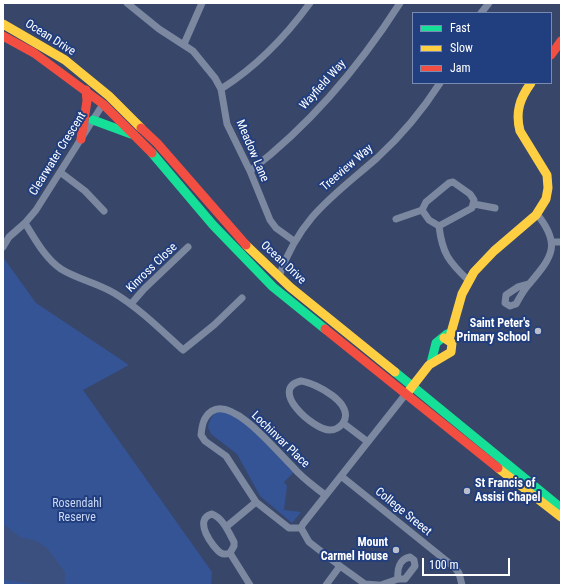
<!DOCTYPE html>
<style>
body{margin:0}
#map{position:relative;width:564px;height:588px;overflow:hidden;background:#374669;font-family:"Roboto Condensed",sans-serif}
canvas{display:block}
.frame{position:absolute;inset:0;border:4px solid #fff;pointer-events:none}
.legend{position:absolute;left:412px;top:12px;width:140px;height:72px;box-sizing:border-box;background:#213e7f;border:1px solid #7a8bb2;margin:0;padding:5px 7px;list-style:none;font-size:12px;color:#fff}
.legend li{display:flex;align-items:center;gap:8px;height:20px}
.legend b{width:20px;border:1px solid #7a8bb2}
.scale{position:absolute;left:422px;top:558px;width:88px;height:18px;box-sizing:border-box;border:2px solid #fff;border-top:0;padding-left:5px;font-size:12px;line-height:14px;white-space:nowrap;color:#fff;-webkit-text-stroke:3px #213e7f;paint-order:stroke}
</style>
<div id="map">
<canvas width="564" height="588"></canvas>
<div class="frame"></div>
<ul class="legend">
<li><b style="height:5px;background:#16e098"></b>Fast</li>
<li><b style="height:5px;background:#ffcf43"></b>Slow</li>
<li><b style="height:5px;background:#f24e42"></b>Jam</li>
</ul>
<div class="scale">100 m</div>
</div>
<script>
const g = document.querySelector('canvas').getContext('2d');
g.lineJoin = 'round';
function paint(path, color) { g.fillStyle = color; g.fill(path, 'evenodd'); }
function stroke(path, color, width, dash) { g.strokeStyle = color; g.lineWidth = width; g.lineCap = dash ? 'butt' : 'round'; g.setLineDash(dash || []); g.stroke(path); }
function label(font, color, halo, rows, align = 'center') {
  g.font = font + ' "Roboto Condensed",sans-serif'; g.lineWidth = 4; g.setLineDash([]); g.textBaseline = 'middle'; g.strokeStyle = halo; g.fillStyle = color; for (const [text, x, y, turn = 0] of rows) {
    g.save(); g.translate(x, y); g.rotate((+turn || 0) * Math.PI / 180); g.textAlign = isNaN(turn) ? turn : align; if (halo) g.strokeText(text, 0, 0); g.fillText(text, 0, 0); g.restore();
  }
}
paint(new Path2D(`
 M 3,257 L 36,303 L 129,365 L 83,390 L 212,572 L 211,585 L 3,585 Z
 M 224,409 L 244,419 L 294,472 L 284,482 L 287,486 L 284,510 L 301,512 L 292,523 L 260,496 L 237,454 L 211,434 L 208,427 C 210,417 214,412 224,409 Z`), '#355496');
paint(new Path2D(`
 M 3,524 L 20,537 L 37,541 L 47,548 L 65,572 L 65,583 C 57,588 14,582 3,579 Z`), '#3c507f');
stroke(new Path2D(`
 M 127,3 L 159,29 L 193,51 L 215,78 L 221,89 L 227,124 L 250,171 L 270,220 L 276,228 L 294,241
 M 481,13 L 489,3
 M 184,44 L 202,3
 M 221,89 C 256,67 286,36 310,3
 M 103,104 L 36,210 L 25,223 C 35,239 45,258 61,269 C 77,279 97,283 114,293 C 139,308 161,330 183,350 L 214,325 L 242,298
 M 250,171 C 310,125 359,67 400,3
 M 60,172 L 85,191 L 104,211
 M 474,204 L 495,208
 M 422,210 L 426,202 L 449,183 L 453,182 L 470,194 L 474,200 L 472,208 L 439,226
 M 422,210 L 429,220 L 439,226 C 442,253 449,262 468,280
 M 396,219 L 422,210
 M 552,242 L 561,242
 M 3,247 L 9,237 L 25,223
 M 279,276 C 301,216 331,198 377,158 C 401,136 422,111 440,83
 M 529,284 L 518,287 L 506,295 L 505,303 L 510,306 L 516,304 C 520,297 524,289 530,283 C 553,256 561,244 537,214
 M 131,304 L 144,289 L 188,247
 M 301,381 C 316,383 356,404 343,423 C 340,427 336,430 330,430 C 313,430 268,389 301,381 Z
 M 343,423 L 368,442
 M 341,476 L 454,567 L 459,573 L 462,585
 M 256,502 L 226,456 L 205,441 L 201,435 C 202,426 203,417 212,411 C 234,397 278,453 293,467 C 302,478 314,486 325,495
 M 212,514 C 223,518 229,533 234,542 L 234,546 L 230,553 C 227,554 224,555 221,553 C 213,548 192,519 212,514 Z
 M 226,527 L 256,502 L 289,528 L 301,528
 M 230,553 L 250,585
 M 340,566 L 365,584 L 378,585
 M 326,585 L 340,566 L 309,542 L 301,528 L 303,524 L 405,395
 M 381,585 L 398,579 L 405,579 L 415,566 L 414,560 L 410,557 C 399,559 397,570 398,579`), '#7c87a0', 7);
stroke(new Path2D(`
 M 93,120 L 131,134
 M 152,153 L 213,225 L 273,287 L 325,329
 M 431,363 L 436,343 L 447,334
 M 395,372 L 561,508`), '#16e098', 9);
stroke(new Path2D(`
 M 3,24 L 65,60 L 109,96 L 141,128
 M 246,245 L 290,287 L 395,372
 M 449,340 L 462,294 L 474,272 L 494,251 L 536,215 L 546,199 L 548,188 L 547,175 L 520,131 C 515,112 520,98 531,83
 M 408,392 L 429,365 L 451,352 L 452,343 L 444,338
 M 498,468 L 561,517`), '#ffcf43', 9);
stroke(new Path2D(`
 M 3,36 L 34,53 L 103,104 L 152,153
 M 551,55 L 561,41
 M 141,128 L 157,143 L 246,245
 M 81,139 L 87,101 L 86,90
 M 325,329 L 498,468`), '#f24e42', 9);
for (const [x, y, r, color] of [
 [538,331,4,"#b9beca"],
 [467,491,4,"#b9beca"],
 [396,550,4,"#b9beca"]
]) { const dot = new Path2D(); dot.arc(x, y, r, 0, 2 * Math.PI); g.fillStyle = color; g.fill(dot); stroke(dot, '#213e7f', 1.5); }
label('12px', '#fff', '#213e7f', [
 ["Ocean Drive",50,38,32],
 ["Wayfield Way",323,85,-48],
 ["Meadow Lane",252,151,67],
 ["Clearwater Crescent",58,154,-58],
 ["Treeview Way",347,168,-41],
 ["Ocean Drive",283,263,43],
 ["Kinross Close",152,268,-44],
 ["Lochinvar Place",280,440,44],
 ["College Sreeet",403,512,39]
]);
label('bold 12px', '#fff', '#213e7f', [
 ["Saint Peter's",530,324],
 ["Primary School",530,338],
 ["St Francis of",475,484,"left"],
 ["Assisi Chapel",475,498,"left"],
 ["Mount",388,543],
 ["Carmel House",388,557]
], 'right');
label('12px', '#cad8f5', '#213e7f', [
 ["Rosendahl",77,504],
 ["Reserve",77,518]
]);
</script>
